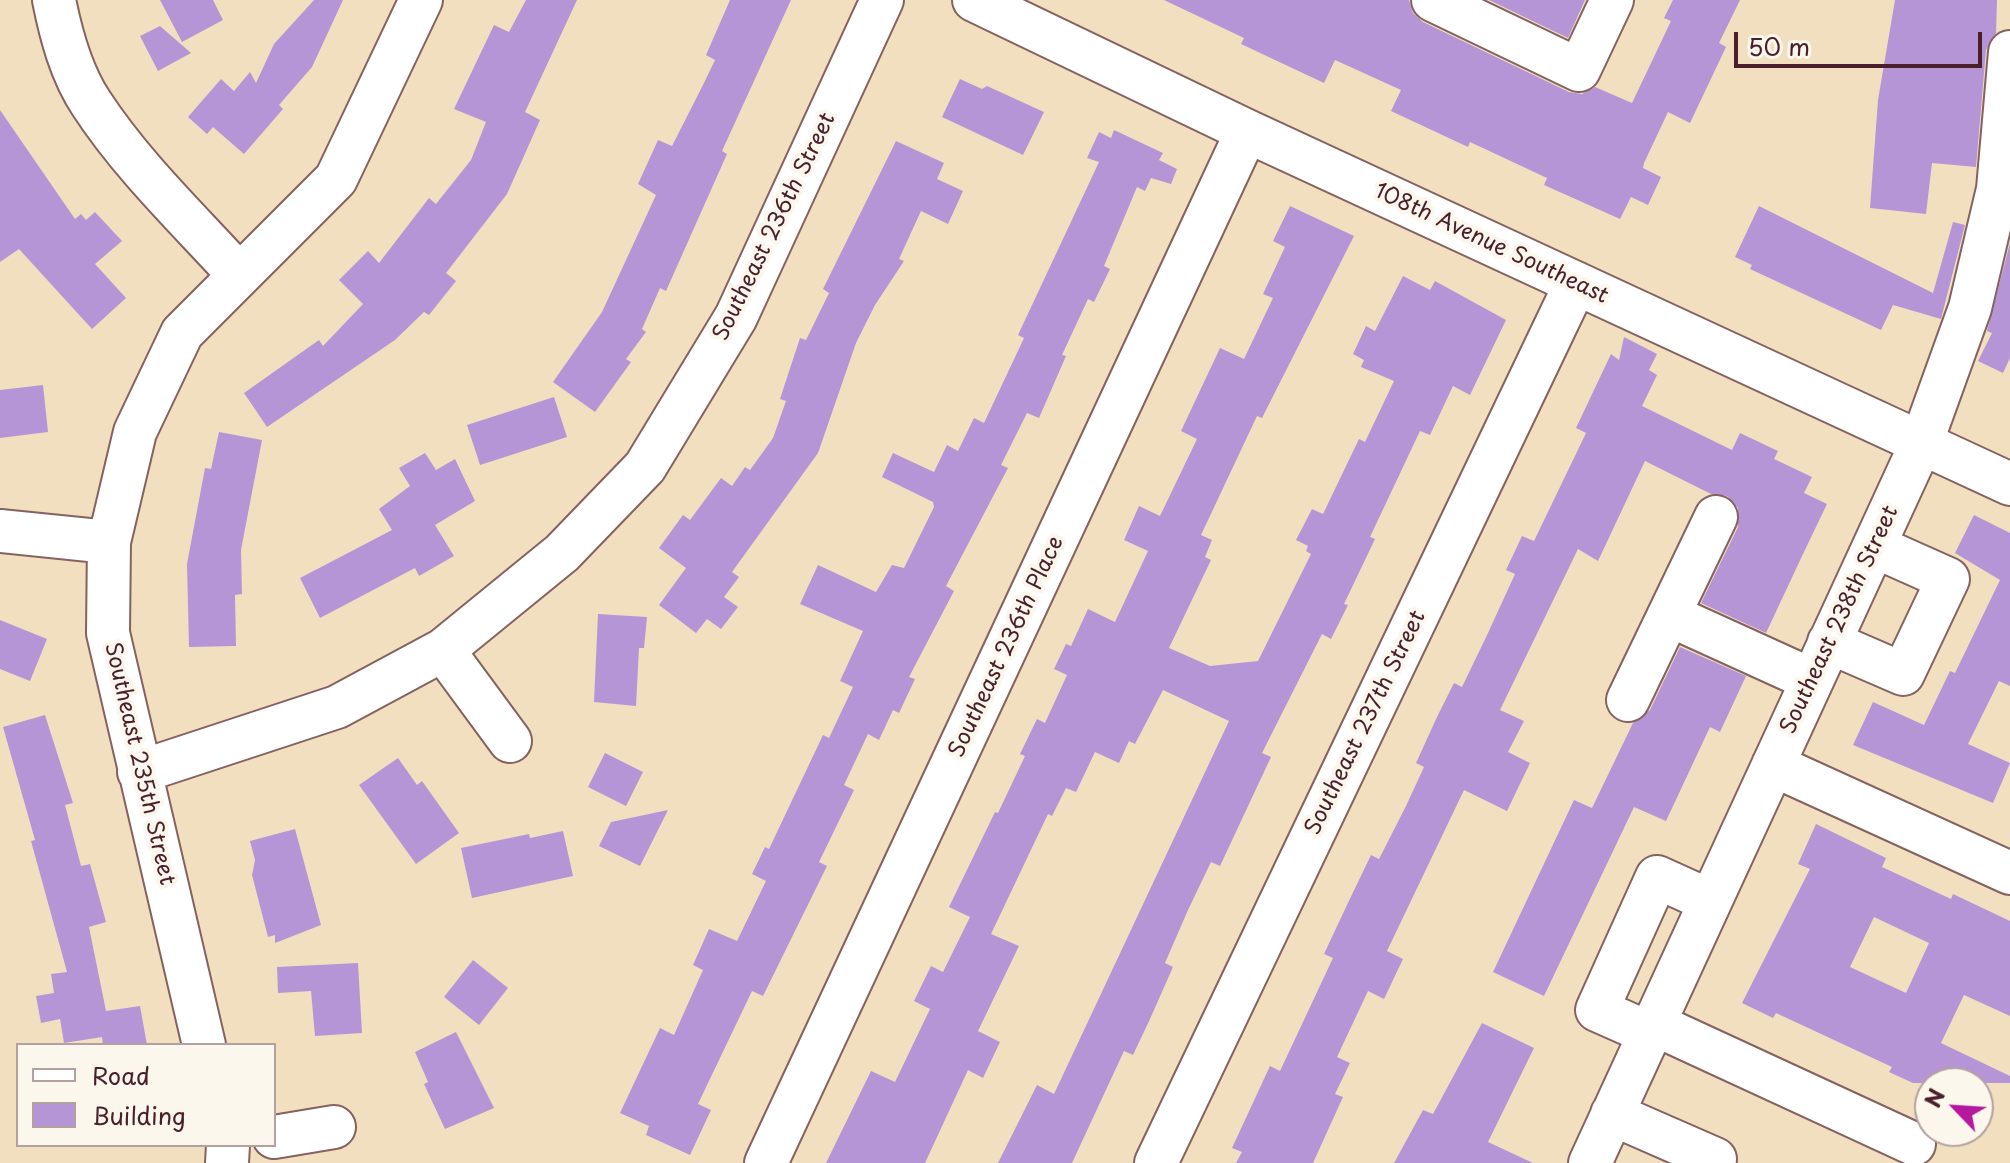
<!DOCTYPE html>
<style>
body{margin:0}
#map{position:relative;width:2010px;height:1163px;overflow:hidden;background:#f2dfc0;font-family:"Playpen Sans",sans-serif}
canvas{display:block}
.legend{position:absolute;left:16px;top:1043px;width:260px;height:104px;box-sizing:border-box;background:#fbf7ec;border:2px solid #b4a19f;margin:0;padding:10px 14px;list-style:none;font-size:24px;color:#4a1f2b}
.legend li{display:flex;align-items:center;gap:16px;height:40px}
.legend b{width:40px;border:2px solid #b4a19f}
.north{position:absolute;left:1914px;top:1067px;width:80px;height:80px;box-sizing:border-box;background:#fbf7ec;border:2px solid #b4a19f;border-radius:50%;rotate:295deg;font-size:22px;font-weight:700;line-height:32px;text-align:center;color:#4a1f2b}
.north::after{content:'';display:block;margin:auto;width:28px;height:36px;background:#b5179e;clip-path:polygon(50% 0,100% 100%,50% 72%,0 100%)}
.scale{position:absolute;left:1734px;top:32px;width:248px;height:36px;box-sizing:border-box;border:4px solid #4a1f2b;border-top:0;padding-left:10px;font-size:24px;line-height:28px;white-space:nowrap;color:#4a1f2b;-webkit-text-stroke:6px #fbf7ec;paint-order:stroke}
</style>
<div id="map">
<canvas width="2010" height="1163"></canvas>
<ul class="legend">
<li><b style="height:10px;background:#fff"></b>Road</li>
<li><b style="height:22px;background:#b695d6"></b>Building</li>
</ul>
<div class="north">N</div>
<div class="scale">50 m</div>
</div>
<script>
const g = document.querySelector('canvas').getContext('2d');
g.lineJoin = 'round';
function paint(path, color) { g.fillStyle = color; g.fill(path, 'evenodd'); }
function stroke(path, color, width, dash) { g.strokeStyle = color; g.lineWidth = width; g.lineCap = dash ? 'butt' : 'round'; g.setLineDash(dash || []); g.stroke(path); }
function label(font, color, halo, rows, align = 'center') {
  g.font = font + ' "Playpen Sans",sans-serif'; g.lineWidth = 8; g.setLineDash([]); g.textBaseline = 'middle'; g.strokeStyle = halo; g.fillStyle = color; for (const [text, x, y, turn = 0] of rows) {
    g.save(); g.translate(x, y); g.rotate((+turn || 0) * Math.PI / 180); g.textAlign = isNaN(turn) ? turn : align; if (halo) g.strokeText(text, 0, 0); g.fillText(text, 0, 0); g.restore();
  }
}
paint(new Path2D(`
 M 160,0 L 213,0 L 223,20 L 182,42 Z
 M 314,0 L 343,0 L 312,67 L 279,105 L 283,109 L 244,154 L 213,127 L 207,134 L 188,117 L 221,79 L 234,91 L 250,72 L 256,83 L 274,44 Z
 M 526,0 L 577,0 L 525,112 L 540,120 L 507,194 L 446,273 L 456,281 L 429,315 L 424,312 L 395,340 L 267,427 L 244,393 L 319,340 L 323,346 L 363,304 L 339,280 L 368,251 L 379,263 L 429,198 L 436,204 L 471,160 L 486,122 L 454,109 L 494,25 L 509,32 Z
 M 730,0 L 791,0 L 722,151 L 727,154 L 666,291 L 660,288 L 642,329 L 646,332 L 626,359 L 631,362 L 595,412 L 553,382 L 602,312 L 656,195 L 638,184 L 658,140 L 672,146 L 703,85 L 715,60 L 706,55 Z
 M 1164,0 L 1409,0 L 1413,13 L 1423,22 L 1569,92 L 1582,94 L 1595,87 L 1632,103 L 1671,21 L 1664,18 L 1673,0 L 1740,0 L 1719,43 L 1726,47 L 1690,123 L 1668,112 L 1644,163 L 1643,168 L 1661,177 L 1648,205 L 1631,197 L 1620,219 L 1544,185 L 1547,178 L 1470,142 L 1468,147 L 1391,111 L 1401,90 L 1335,60 L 1324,83 L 1241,44 L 1244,38 Z
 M 1489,0 L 1585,0 L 1568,38 Z
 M 1895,0 L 1997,0 L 1996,33 L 1986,50 L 1976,167 L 1932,163 L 1926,214 L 1870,208 L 1878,100 Z
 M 160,26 L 191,53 L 158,71 L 140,36 Z
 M 960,79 L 982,89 L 987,86 L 1044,112 L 1023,155 L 942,117 Z
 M 0,110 L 75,219 L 81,214 L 86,220 L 95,212 L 122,241 L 95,264 L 126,298 L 92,329 L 19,249 L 0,262 Z
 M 1114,130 L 1163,153 L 1159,160 L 1177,169 L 1171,184 L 1151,178 L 1145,191 L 1137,187 L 1104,266 L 1110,269 L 1094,302 L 1088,299 L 1062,355 L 1066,356 L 1039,418 L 1027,413 L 1001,465 L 1008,468 L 946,586 L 954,591 L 909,677 L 915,679 L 899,713 L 893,710 L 879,740 L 868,734 L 844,785 L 854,790 L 819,862 L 827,866 L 763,996 L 752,991 L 698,1104 L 711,1110 L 690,1155 L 646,1135 L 649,1126 L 620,1113 L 660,1028 L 674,1035 L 703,970 L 693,965 L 709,929 L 737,941 L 766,881 L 752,874 L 765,847 L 769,849 L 823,735 L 829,738 L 853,687 L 840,681 L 863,631 L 800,604 L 818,565 L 876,592 L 892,565 L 904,568 L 934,507 L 933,502 L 882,477 L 893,453 L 934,472 L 947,445 L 958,451 L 974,418 L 984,423 L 1024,338 L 1018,335 L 1099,162 L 1087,158 L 1099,132 L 1111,138 Z
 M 896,141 L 944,163 L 937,179 L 963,191 L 948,224 L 921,211 L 899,259 L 904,261 L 875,305 L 856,343 L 818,453 L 732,572 L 739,577 L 724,597 L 738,607 L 721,629 L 707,619 L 696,633 L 659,605 L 686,568 L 659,548 L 683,515 L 690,520 L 721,478 L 732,486 L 745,467 L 750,470 L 773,438 L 786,401 L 780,399 L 800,338 L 806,340 L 829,293 L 823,289 Z
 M 1290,206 L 1354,236 L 1262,418 L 1257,416 L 1201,535 L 1212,540 L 1205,557 L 1211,560 L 1169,648 L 1210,666 L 1258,661 L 1311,554 L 1306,551 L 1308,546 L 1296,540 L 1312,509 L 1323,514 L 1359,439 L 1365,442 L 1394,381 L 1361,367 L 1364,360 L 1353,354 L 1366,326 L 1375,331 L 1403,276 L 1430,290 L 1435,281 L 1506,320 L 1470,395 L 1453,386 L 1430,435 L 1420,431 L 1370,537 L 1375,539 L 1344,604 L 1348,605 L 1331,639 L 1322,634 L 1262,753 L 1271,757 L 1220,866 L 1211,862 L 1188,910 L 1165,963 L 1173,967 L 1150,1019 L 1133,1055 L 1124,1051 L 1072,1163 L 998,1163 L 1037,1085 L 1054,1094 L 1229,721 L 1163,690 L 1135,744 L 1129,741 L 1119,763 L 1095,752 L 1076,792 L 1066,788 L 1052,816 L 1048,814 L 991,934 L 1019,946 L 978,1031 L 1000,1042 L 983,1078 L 968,1070 L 925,1163 L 826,1163 L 871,1071 L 895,1082 L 930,1009 L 914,1001 L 931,966 L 943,972 L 970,917 L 949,907 L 995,812 L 998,813 L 1025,756 L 1020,754 L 1037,719 L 1045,723 L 1067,675 L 1054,669 L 1066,644 L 1071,646 L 1088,609 L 1115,622 L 1148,551 L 1124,540 L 1139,506 L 1160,516 L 1197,439 L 1181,431 L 1220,348 L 1244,359 L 1273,298 L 1263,294 L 1285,247 L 1273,241 Z
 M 1759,206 L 1933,293 L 1953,222 L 1965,225 L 1941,319 L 1893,305 L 1881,330 L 1750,269 L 1752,265 L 1735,257 Z
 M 2010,243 L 2010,358 L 2003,373 L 1978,361 L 1992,333 L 1987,331 Z
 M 1624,337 L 1657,354 L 1649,370 L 1657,375 L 1642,406 L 1732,450 L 1740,433 L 1778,451 L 1774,459 L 1812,477 L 1804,493 L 1827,504 L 1803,554 L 1766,633 L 1701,603 L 1738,527 L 1738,508 L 1727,496 L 1711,494 L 1645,461 L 1598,561 L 1578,549 L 1500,710 L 1524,721 L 1508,752 L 1530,763 L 1507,811 L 1464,790 L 1387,951 L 1403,959 L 1384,999 L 1368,991 L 1337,1057 L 1350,1063 L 1335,1094 L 1343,1097 L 1313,1163 L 1236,1163 L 1242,1152 L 1232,1148 L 1270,1066 L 1280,1071 L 1333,958 L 1324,954 L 1346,907 L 1371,855 L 1379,859 L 1406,806 L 1424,767 L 1416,763 L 1437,717 L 1454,683 L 1462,687 L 1488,633 L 1515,574 L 1506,570 L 1522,536 L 1534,541 L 1586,433 L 1576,428 L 1611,354 L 1619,360 Z
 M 43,385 L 48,432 L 0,438 L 0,390 Z
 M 554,397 L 567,437 L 480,465 L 467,425 Z
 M 219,432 L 262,440 L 241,550 L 242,594 L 235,595 L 236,646 L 189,647 L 187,564 L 205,468 L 211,469 Z
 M 425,453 L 436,470 L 455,459 L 475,501 L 435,525 L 454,556 L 419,576 L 415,568 L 320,618 L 300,578 L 392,530 L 379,509 L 410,486 L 399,468 Z
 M 1974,515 L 2010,533 L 2010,686 L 1999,681 L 1968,744 L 2010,763 L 1993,803 L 1853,745 L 1873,702 L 1924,725 L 1950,671 L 1955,673 L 2000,580 L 1955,553 Z
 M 598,614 L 647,617 L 644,648 L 639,648 L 636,706 L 594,702 Z
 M 0,620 L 47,639 L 30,681 L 0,669 Z
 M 1680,647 L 1746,676 L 1720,732 L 1710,727 L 1666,821 L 1634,807 L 1544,996 L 1493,972 L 1574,800 L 1592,808 L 1633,723 L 1650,710 Z
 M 45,715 L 73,803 L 65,805 L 81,866 L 90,864 L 106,922 L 89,927 L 106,1011 L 140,1006 L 147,1045 L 103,1045 L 102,1037 L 64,1043 L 60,1019 L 41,1023 L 36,996 L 54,993 L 51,974 L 67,972 L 31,841 L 35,840 L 3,727 Z
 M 605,753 L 643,772 L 626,806 L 588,787 Z
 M 398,758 L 417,785 L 422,781 L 459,833 L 416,864 L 359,785 Z
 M 668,810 L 640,866 L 599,846 L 611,822 Z
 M 1816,824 L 1886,858 L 1882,867 L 1951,899 L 1953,894 L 2010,921 L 2010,1016 L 1964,995 L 1941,1043 L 2010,1076 L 2010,1083 L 1913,1083 L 1889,1072 L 1892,1067 L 1776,1013 L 1773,1018 L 1742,1003 L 1810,869 L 1798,864 ZM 1874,917 L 1929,943 L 1906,993 L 1850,967 Z
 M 295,829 L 321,925 L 275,943 L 275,935 L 268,937 L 252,875 L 255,860 L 250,841 Z
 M 563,831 L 573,876 L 472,898 L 461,848 L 529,834 L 530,838 Z
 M 473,960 L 508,988 L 479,1025 L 444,997 Z
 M 358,963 L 362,1033 L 315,1036 L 311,991 L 278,993 L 277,967 Z
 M 1482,1023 L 1534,1048 L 1488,1142 L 1533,1163 L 1394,1163 L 1423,1110 L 1433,1114 Z
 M 456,1032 L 494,1108 L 445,1129 L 424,1084 L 428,1082 L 415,1052 Z`), '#b695d6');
const minor = new Path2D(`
 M 54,0 C 61,35 71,73 91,103 C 132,166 189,220 239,275
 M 974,0 L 1247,131 L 2010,484
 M 1433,0 L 1579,70 L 1612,0
 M 0,531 L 109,542
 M 1669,615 L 1812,680
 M 1829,642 L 1903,674 L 1948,579 L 1874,546
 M 443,650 L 510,741
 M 1628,700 L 1716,517
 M 1773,765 L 2010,873
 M 139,772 L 337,707 L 443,650 L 562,553 L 645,467 L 736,317 L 882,0
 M 1654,1024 L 1914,1144
 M 1649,1033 L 1597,1010 L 1657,877 L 1710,901
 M 204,1045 L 108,633 L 109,542 L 135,432 L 182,333 L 336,179 L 421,0
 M 1612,1114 L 1715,1159 L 1713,1163
 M 274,1137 L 334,1127
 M 227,1163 L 228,1145
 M 766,1163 L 1247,131
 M 1156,1163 L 1576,283
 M 1590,1163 L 1921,444 L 1970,308 L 1998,189 L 2010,52`);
stroke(minor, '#85625f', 46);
stroke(minor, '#fff', 42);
label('22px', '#4a1f2b', '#fbf7ec', [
 ["Southeast 236th Street",775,227,-64],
 ["108th Avenue Southeast",1491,244,25],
 ["Southeast 238th Street",1840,620,-65],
 ["Southeast 236th Place",1007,647,-65],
 ["Southeast 237th Street",1366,723,-64],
 ["Southeast 235th Street",139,764,77]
]);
</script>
